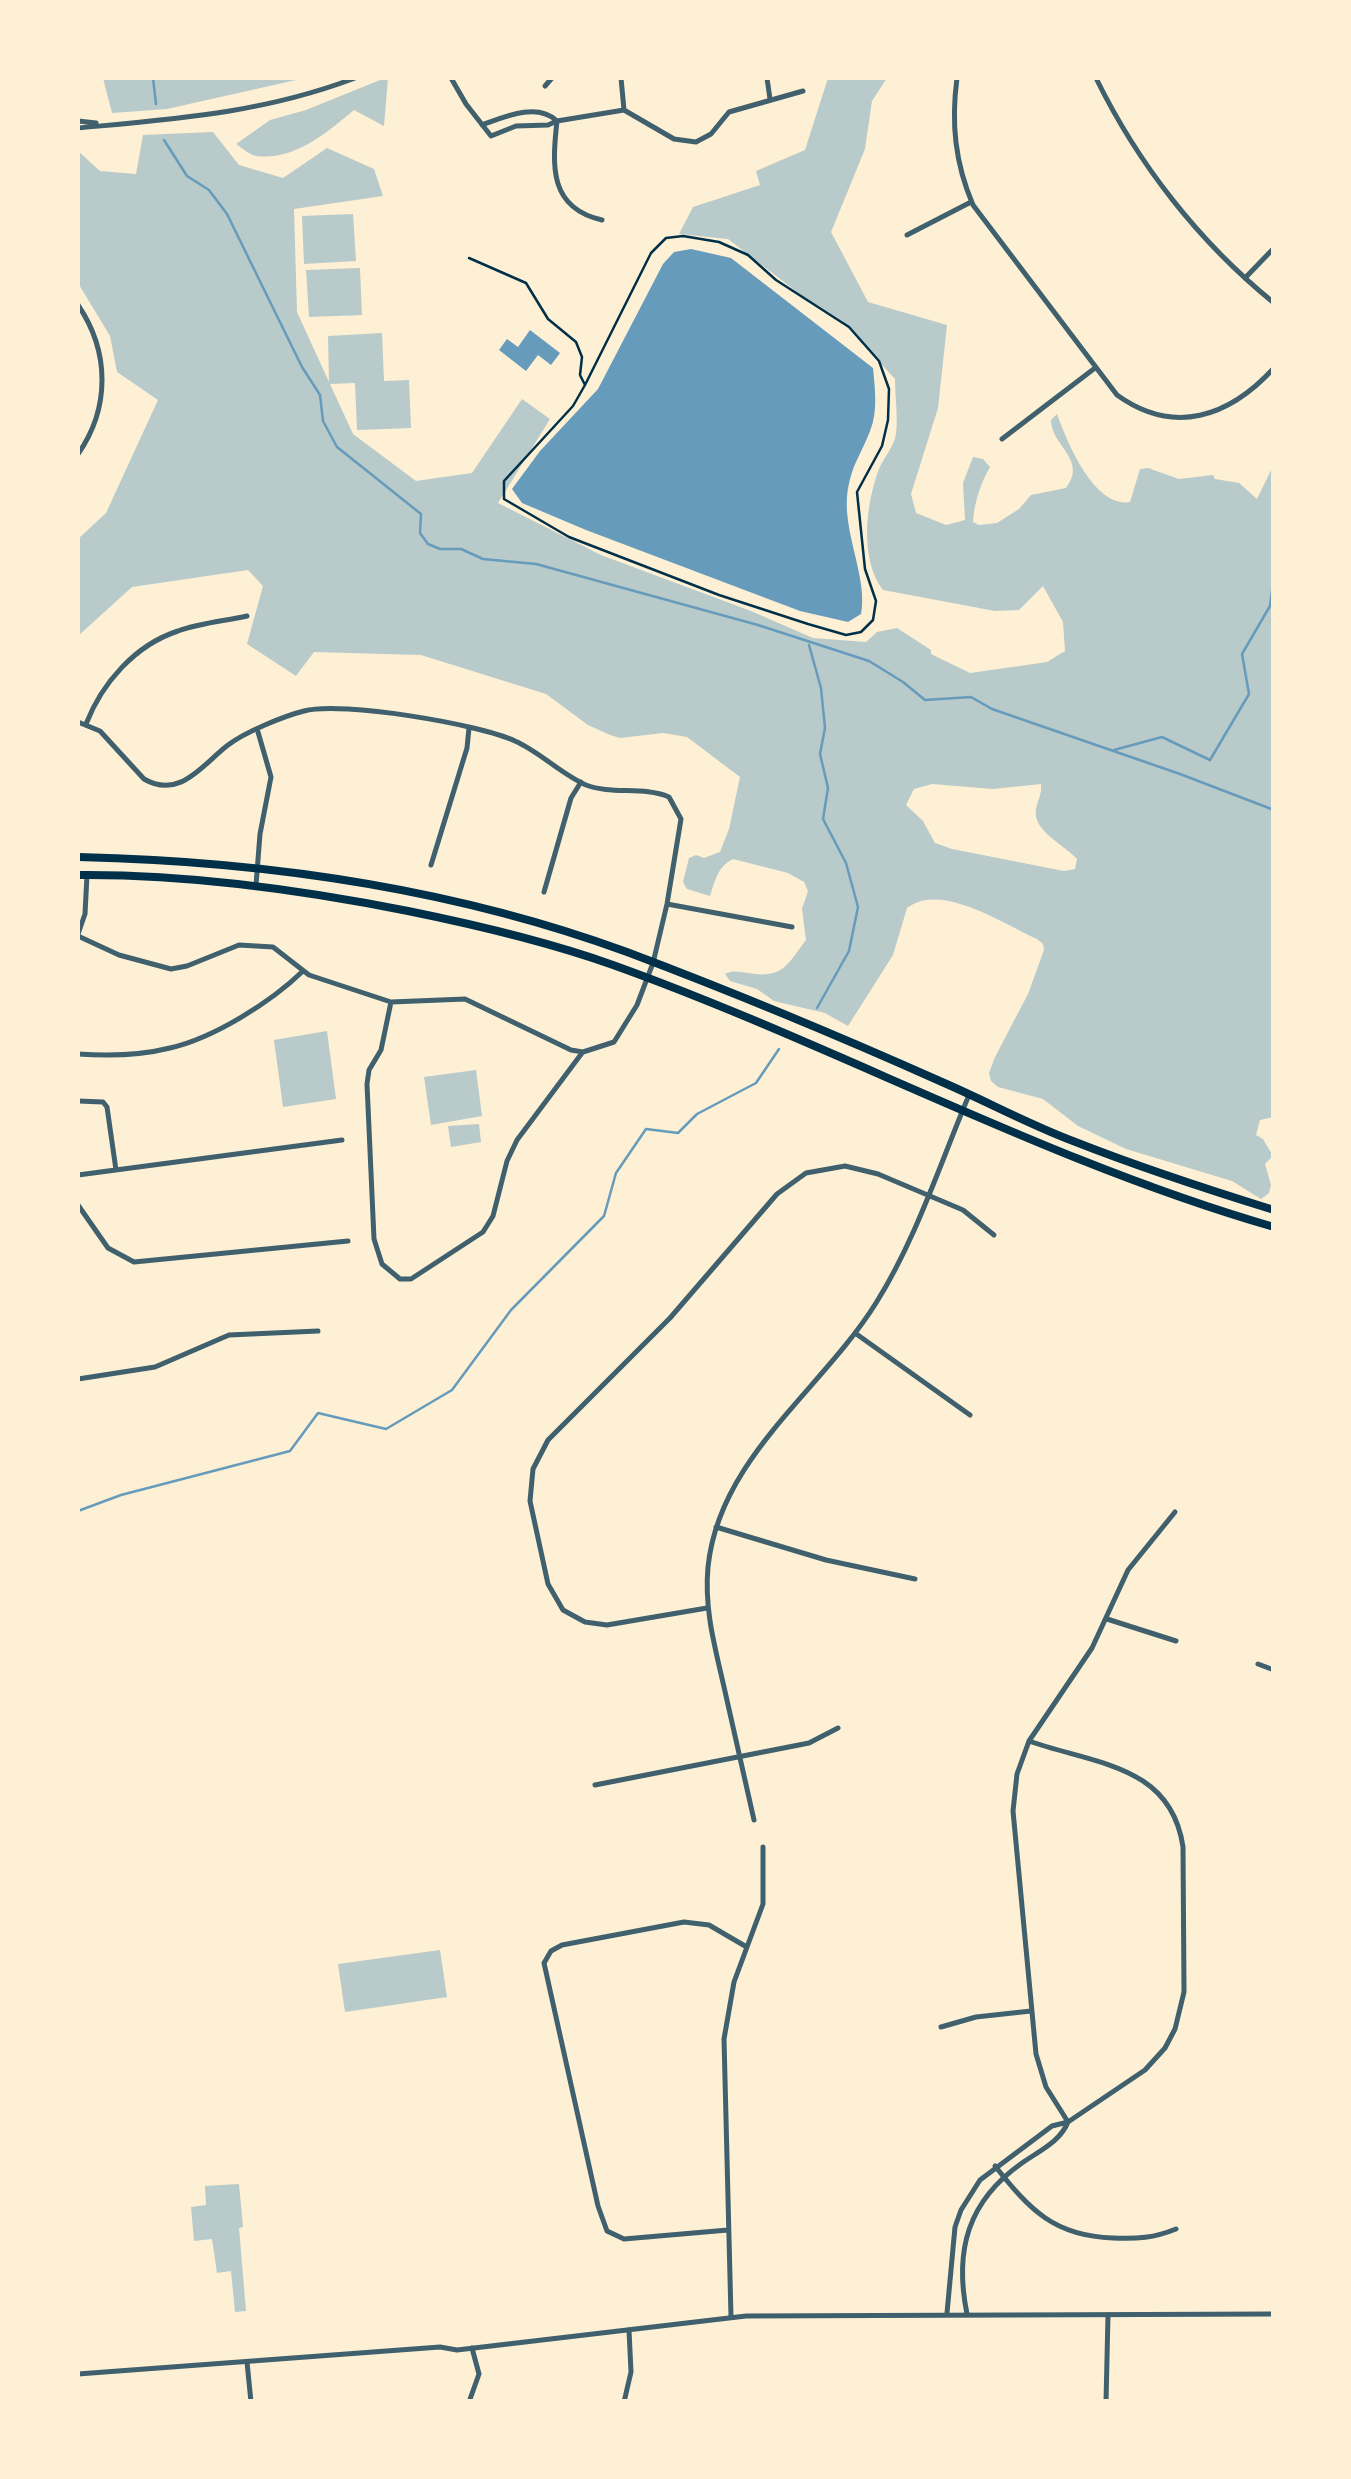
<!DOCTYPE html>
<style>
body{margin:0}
#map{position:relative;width:1351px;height:2479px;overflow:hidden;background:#fdf0d5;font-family:"Source Sans 3",sans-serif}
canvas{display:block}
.frame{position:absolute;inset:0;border:80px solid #fdf0d5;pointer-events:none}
</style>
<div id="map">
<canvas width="1351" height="2479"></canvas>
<div class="frame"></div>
</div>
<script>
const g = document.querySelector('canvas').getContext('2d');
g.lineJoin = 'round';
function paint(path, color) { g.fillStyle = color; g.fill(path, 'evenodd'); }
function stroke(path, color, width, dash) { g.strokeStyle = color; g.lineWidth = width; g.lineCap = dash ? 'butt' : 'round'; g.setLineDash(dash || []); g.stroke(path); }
paint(new Path2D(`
 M 103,78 L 305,78 L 167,109 L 112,113 Z
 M 385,78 L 388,78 L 384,126 L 354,110 C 328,132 294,161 256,156 C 250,155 242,148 236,144 L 270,120 L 306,110 Z
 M 828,78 L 887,78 L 872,101 L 865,149 L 831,232 L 868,302 L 947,325 L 938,408 L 911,494 L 916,513 L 946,525 L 965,520 L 963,483 L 973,457 L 983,459 L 990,467 C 981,482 974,503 973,522 L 979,525 L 997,523 L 1019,509 L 1031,495 L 1066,488 C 1088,459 1051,446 1051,420 L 1057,414 C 1067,442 1094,508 1130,502 L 1140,469 L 1148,468 L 1179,479 L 1213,475 L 1215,479 L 1239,483 L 1257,499 L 1273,466 L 1274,1117 L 1260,1120 L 1256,1135 L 1263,1139 L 1273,1156 L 1265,1164 L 1271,1185 L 1269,1193 L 1261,1199 L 1232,1181 L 1126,1149 L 1078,1126 L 1043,1099 L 998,1087 L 991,1081 L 989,1073 L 995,1057 L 1028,994 L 1044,950 L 1043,944 L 1037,939 C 1005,925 941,881 907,908 L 893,955 L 848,1026 L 825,1013 L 774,1001 L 757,989 L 730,981 L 725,974 C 734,970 739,972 748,973 C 783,979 787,965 806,940 L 802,909 L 808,891 L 804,882 L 788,873 L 733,859 C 718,866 715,881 710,896 L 687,889 L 683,882 L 689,858 L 696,855 L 704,858 L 720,852 L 729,829 L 740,777 L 687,737 L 663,733 L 620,738 L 610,735 L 588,725 L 546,694 L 421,655 L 314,652 L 296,676 L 247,644 L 263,586 L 248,570 L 132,587 L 78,636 L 78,539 L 106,513 L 158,400 L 117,372 L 110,336 L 78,283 L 78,151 L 100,171 L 136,174 L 143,135 L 213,132 L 239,165 L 283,178 L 327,148 L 374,169 L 383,196 L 294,209 L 297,312 L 329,382 L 328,336 L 382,333 L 384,381 L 409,380 L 411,428 L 357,430 L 355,383 L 330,384 L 353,434 L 416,481 L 472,473 L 522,399 L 550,419 L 498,503 L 601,555 L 751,611 L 813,638 L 866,642 L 877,632 L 897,628 L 931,650 L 931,654 L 970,673 L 1047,662 L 1065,651 L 1063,622 L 1043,586 L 1019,610 L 995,611 L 883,590 C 859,559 866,503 879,469 C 884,457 894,447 896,434 C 898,416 895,397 895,379 L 841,320 L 801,295 L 728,239 L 679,234 L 693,207 L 760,185 L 756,171 L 805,150 ZM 932,784 L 993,789 L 1041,784 C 1042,794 1038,799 1036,809 C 1032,831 1064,844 1077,859 L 1075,869 L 1064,871 L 952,849 L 935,843 L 923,821 L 906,805 L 914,789 Z
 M 353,214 L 356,261 L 304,264 L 302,216 Z
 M 360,268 L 362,315 L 309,317 L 306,270 Z
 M 327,1031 L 336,1099 L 283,1107 L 274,1040 Z
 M 476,1070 L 482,1116 L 431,1125 L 424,1077 Z
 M 479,1124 L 481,1142 L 451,1147 L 448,1126 Z
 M 440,1950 L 447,1997 L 345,2012 L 338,1964 Z
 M 239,2184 L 243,2227 L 239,2228 L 246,2311 L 235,2312 L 231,2271 L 217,2273 L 212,2239 L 194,2241 L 191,2207 L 206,2205 L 205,2186 Z`), '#b9caca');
paint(new Path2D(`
 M 691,249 L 731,258 L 873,368 C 875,389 878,412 870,431 C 860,457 850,467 847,497 C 844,535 868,580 861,614 L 848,622 L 800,611 L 586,530 L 522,503 L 512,489 L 540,451 L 598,389 L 663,264 L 674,252 Z
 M 530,330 L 560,353 L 551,365 L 538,355 L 526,371 L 499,350 L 507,339 L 518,347 Z`), '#669bbc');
stroke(new Path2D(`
 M 153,78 L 156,104
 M 164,140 L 187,176 L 209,190 L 227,214 L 302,367 L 320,395 L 323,421 L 337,447 L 421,514 L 420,533 L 428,544 L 440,549 L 461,549 L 483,559 L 536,564 L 758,625 L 869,661 L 903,682 L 925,700 L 971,697 L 992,709 L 1180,774 L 1274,810
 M 809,645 L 821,688 L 825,728 L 820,754 L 828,788 L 823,819 L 846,863 L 858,907 L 849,951 L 817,1008
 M 1114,750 L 1162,737 L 1210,760 L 1249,694 L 1242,654 L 1270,606 L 1274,575
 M 78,1511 L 121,1495 L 290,1451 L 318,1413 L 386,1429 L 452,1390 L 511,1310 L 604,1216 L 616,1173 L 646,1129 L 678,1133 L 697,1114 L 756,1083 L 779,1049`), '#669bbc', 2.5);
stroke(new Path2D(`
 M 469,258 L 526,283 L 548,319 L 576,342 L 582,357 L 580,375 L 585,385 L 573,406 L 504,481 L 504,499 L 569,537 L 719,595 L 808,624 L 846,635 L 861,632 L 873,620 L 876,601 L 865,569 L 857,492 L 882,446 L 888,420 L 889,389 L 879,361 L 849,327 L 776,280 L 748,255 L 719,242 L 683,236 L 666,238 L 651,253 L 585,385`), '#003049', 2.5);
stroke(new Path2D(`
 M 451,78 L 466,104 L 491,136 L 516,126 L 548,125 L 557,121 L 624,110 L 674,139 L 696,142 L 711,134 L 729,112 L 803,91
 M 621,78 L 624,110
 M 767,78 L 770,99
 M 957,78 C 951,123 955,163 973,205 L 1117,395 C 1174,436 1229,417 1274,368
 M 545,86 L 552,78
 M 557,121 C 552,166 549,208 602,220
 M 482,125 C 504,117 537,102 557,121
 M 907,235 L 971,202
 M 1245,278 L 1274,248
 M 78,305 C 110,352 110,408 78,454
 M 1002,439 L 1095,368
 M 78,722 L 100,731 L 144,779 C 180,800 203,764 228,745 C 245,732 284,716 304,711 C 342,701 479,724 515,741 C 540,752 561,774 586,785 C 612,795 643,786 669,797 L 681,819 L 667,904 L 653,963 L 637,1005 L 614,1042 L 583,1052 L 571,1050 L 465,999 L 391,1002 L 309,975 L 273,947 L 239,945 L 187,966 L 171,969 L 119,955 L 78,936
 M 86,724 C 102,683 135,645 178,631 C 200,623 225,621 247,616
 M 431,865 L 467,748 L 469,728
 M 256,885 L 260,834 L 271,777 L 258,732
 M 544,892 L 571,798 L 581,782
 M 667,904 L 792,927
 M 78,934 L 85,914 L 87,875
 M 391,1002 L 381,1050 L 369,1070 L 367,1084 L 374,1239 L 382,1264 L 400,1279 L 411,1279 L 483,1232 L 493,1216 L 507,1161 L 517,1140 L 582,1053
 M 78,1054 C 106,1056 142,1055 170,1048 C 214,1038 271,1002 303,971
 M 78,1101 L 103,1102 L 107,1107 L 116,1170
 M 78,1175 L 342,1140
 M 78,1205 L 108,1248 L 134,1262 L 348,1241
 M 855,1333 L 970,1415
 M 78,1379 L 155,1367 L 229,1335 L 318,1331
 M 716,1527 L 826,1560 L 915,1579
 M 707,1608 L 607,1625 L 585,1622 L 563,1610 L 548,1584 L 530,1501 L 533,1469 L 548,1440 L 670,1318 L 777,1194 L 806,1173 L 845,1166 L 878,1174 L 963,1210 L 994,1235
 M 1107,1619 L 1176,1641
 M 1258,1664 L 1274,1670
 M 595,1785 L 809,1743 L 838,1728
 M 754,1820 C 744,1776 734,1731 724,1687 C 715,1647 704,1609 708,1567 C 719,1458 821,1391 876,1303 C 916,1239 940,1164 969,1095
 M 941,2027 L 976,2017 L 1031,2011
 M 1068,2122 L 1046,2087 L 1036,2054 L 1013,1811 L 1017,1774 L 1029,1741 L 1092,1648 L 1128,1570 L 1175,1512
 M 995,2166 C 1030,2210 1054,2236 1113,2238 C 1137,2239 1154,2238 1176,2229
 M 728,2230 L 624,2239 L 607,2231 L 598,2206 L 544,1963 L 551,1951 L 562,1945 L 684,1922 L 709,1925 L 745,1946
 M 947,2313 L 955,2227 L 961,2210 L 980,2180 L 1052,2126 L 1068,2122 L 1145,2070 L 1165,2048 L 1175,2029 L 1184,1992 L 1183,1847 C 1171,1764 1093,1764 1029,1741
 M 967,2314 C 954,2250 968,2201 1022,2163 C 1039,2151 1060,2142 1068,2122
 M 731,2317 L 724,2039 L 734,1982 L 763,1904 L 763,1847
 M 247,2362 L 251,2402
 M 469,2402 L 479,2374 L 472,2348
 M 624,2402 L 631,2372 L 629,2330
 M 1106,2402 L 1108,2315`), '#3f606c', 5);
stroke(new Path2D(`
 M 1096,78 C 1138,164 1199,242 1274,303
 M 78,121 L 96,123
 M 78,128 C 175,119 263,113 355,78
 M 78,2374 L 440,2347 L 457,2350 L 746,2316 L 1274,2314`), '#3f606c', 5);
stroke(new Path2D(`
 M 78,857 C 263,861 452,888 627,952 C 733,992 839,1036 942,1082 C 986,1101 1028,1124 1073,1141 C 1139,1167 1206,1189 1274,1210
 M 78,875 C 189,874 298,889 408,911 C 477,925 546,941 613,965 C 836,1045 1045,1161 1274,1227`), '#003049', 8);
</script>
